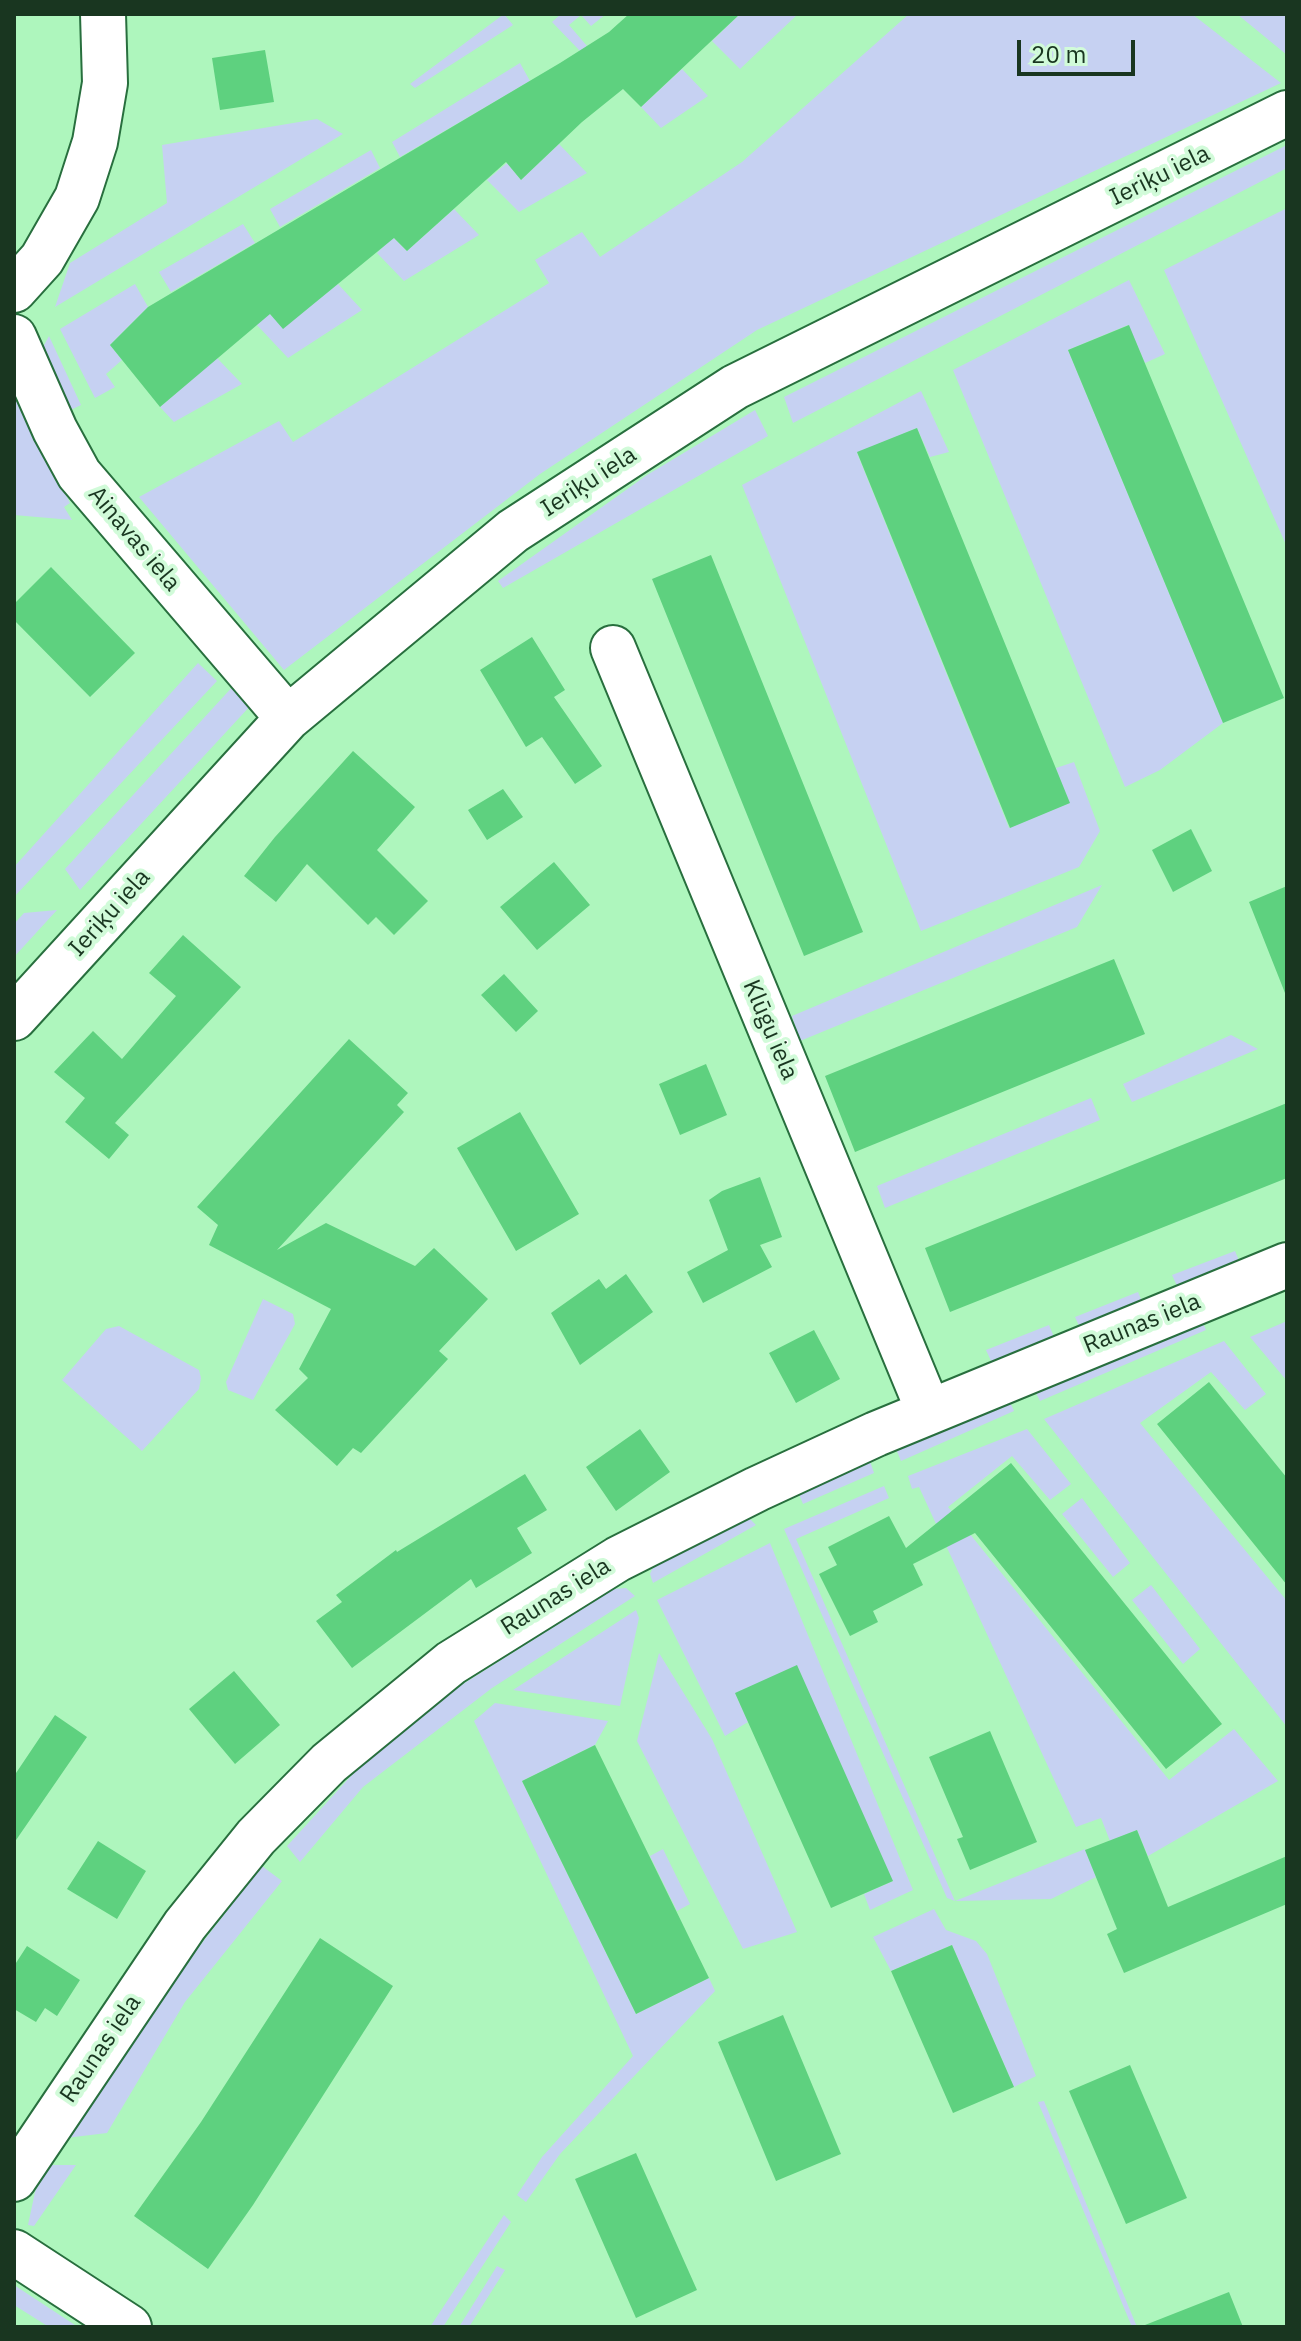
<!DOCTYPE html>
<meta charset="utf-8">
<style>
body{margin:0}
#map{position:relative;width:1301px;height:2341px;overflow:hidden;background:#aef6bd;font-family:"IBM Plex Sans",sans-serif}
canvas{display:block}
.frame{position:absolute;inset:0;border:16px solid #193620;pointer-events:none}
.scale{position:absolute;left:1017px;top:40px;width:118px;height:36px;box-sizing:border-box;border:4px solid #193620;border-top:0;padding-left:10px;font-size:24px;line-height:28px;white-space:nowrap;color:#193620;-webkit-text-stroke:6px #d1fbd9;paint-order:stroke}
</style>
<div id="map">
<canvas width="1301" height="2341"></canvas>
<div class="frame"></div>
<div class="scale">20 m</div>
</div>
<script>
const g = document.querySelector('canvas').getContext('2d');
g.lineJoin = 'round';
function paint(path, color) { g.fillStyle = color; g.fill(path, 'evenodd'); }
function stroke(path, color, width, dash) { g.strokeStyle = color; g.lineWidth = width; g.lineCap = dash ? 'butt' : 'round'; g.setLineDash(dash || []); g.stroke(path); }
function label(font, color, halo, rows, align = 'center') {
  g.font = font + ' "IBM Plex Sans",sans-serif'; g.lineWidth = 8; g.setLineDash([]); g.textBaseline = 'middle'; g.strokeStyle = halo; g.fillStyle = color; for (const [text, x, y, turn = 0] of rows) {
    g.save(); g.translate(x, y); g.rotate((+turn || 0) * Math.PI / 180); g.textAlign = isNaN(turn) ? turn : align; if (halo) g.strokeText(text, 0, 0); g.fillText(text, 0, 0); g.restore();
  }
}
paint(new Path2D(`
 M 504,14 L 513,25 L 415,88 L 410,84 Z
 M 561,14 L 606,14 L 591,26 L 581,15 L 569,25 L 587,46 L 580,51 L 552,22 Z
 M 740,14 L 798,14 L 740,69 L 712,41 Z
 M 909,14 L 1192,14 L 1281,83 L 757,330 L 540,474 L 284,670 L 139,497 L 279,421 L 293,442 L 549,283 L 535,260 L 582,232 L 600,257 L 742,162 Z
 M 1237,14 L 1287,14 L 1287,55 Z
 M 520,63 L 530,81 L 400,157 L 392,142 Z
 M 682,69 L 708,96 L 661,128 L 641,107 Z
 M 317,119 L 343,134 L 55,307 L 70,263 L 167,203 L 162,145 Z
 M 559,144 L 587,173 L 519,212 L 487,180 L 507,163 L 521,180 Z
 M 1287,145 L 1287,168 L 793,423 L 784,397 Z
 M 371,150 L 380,168 L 280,227 L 270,209 Z
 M 1287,208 L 1287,547 L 1164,270 Z
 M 454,209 L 479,235 L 404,281 L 377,253 L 393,237 L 407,251 Z
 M 243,224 L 255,243 L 171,292 L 159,272 Z
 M 1129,280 L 1165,354 L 1145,363 L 1128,325 L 1068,350 L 1223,723 L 1160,770 L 1125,787 L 953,370 Z
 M 135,284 L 148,307 L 110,345 L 122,360 L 106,374 L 115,387 L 95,398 L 60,329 Z
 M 338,284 L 362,310 L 288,358 L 256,324 L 269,313 L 283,328 Z
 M 49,336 L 81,405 L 60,415 L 42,349 Z
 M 217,358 L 242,384 L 174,422 L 160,407 Z
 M 921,391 L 949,452 L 930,457 L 917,428 L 857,453 L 1009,828 L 1069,803 L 1056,768 L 1074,762 L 1100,831 L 1079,867 L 921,931 L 742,485 Z
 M 14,395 L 70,503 L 64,507 L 72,520 L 14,515 Z
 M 755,410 L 768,436 L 503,588 L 498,581 L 647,475 Z
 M 198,663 L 217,681 L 14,897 L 14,867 Z
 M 236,683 L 252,704 L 80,890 L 65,869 Z
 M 1102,885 L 1077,927 L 800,1041 L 792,1016 Z
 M 57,910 L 14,957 L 14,924 L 24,913 Z
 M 1231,1035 L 1258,1049 L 1132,1102 L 1123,1084 Z
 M 1091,1098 L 1100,1120 L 885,1208 L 877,1186 Z
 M 1235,1251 L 1240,1263 L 1178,1288 L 1172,1275 Z
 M 1138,1292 L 1143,1304 L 1081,1330 L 1075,1317 Z
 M 263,1299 L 293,1314 L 295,1324 L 253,1400 L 228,1390 L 226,1382 Z
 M 1201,1318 L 1206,1330 L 1040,1401 L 1033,1387 Z
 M 1287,1321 L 1287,1381 L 1250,1337 Z
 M 1049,1325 L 1054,1337 L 992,1363 L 986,1350 Z
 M 119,1326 L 199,1370 L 201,1378 L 199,1389 L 142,1451 L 62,1380 L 106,1329 Z
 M 1224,1341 L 1266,1394 L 1245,1410 L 1211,1372 L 1140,1423 L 1287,1601 L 1287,1727 L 1044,1419 Z
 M 1009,1400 L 1014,1411 L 901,1461 L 896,1449 Z
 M 1027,1429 L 1071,1484 L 1050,1500 L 1012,1456 L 948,1507 L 1169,1780 L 1234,1729 L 1278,1781 L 1148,1856 L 1137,1830 L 1110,1841 L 1101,1818 L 1076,1827 L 919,1487 L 912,1489 L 908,1476 Z
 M 870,1461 L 874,1473 L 803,1504 L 798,1492 Z
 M 884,1486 L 889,1498 L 796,1539 L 955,1901 L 1085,1849 L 1096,1877 L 1051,1899 L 955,1901 L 947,1898 L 784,1529 Z
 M 1082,1498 L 1130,1563 L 1113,1577 L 1062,1514 Z
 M 750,1519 L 756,1525 L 653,1583 L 650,1574 L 654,1565 L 737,1520 Z
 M 770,1543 L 913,1890 L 870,1910 L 864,1894 L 893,1881 L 735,1693 L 748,1722 L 725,1736 L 657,1600 Z
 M 1151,1585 L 1200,1649 L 1183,1664 L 1132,1600 Z
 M 626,1588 L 635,1596 L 492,1688 L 363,1787 L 300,1862 L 287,1846 L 362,1764 L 447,1694 L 614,1589 Z
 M 636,1610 L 639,1618 L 620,1706 L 513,1690 Z
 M 659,1653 L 712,1739 L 797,1932 L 743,1949 L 637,1741 Z
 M 495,1703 L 608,1721 L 595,1745 L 522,1781 L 636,2014 L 709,1978 L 715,1991 L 560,2154 L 526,2202 L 517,2195 L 542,2157 L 633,2056 L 474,1721 Z
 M 663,1849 L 690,1904 L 677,1911 L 650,1856 Z
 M 262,1866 L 282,1881 L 185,2002 L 107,2133 L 66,2138 L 177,1975 Z
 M 934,1909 L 946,1930 L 976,1941 L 987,1954 L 1036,2076 L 1014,2087 L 952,1945 L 891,1971 L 873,1937 Z
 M 1044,2101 L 1137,2327 L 1132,2327 L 1038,2102 Z
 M 48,2165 L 76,2165 L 34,2226 L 28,2225 L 35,2192 Z
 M 504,2215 L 511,2222 L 443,2327 L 430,2327 Z
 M 497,2266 L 505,2270 L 469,2327 L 459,2327 Z
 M 14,2285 L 78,2327 L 49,2327 L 14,2305 Z`), '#c6d1f2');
paint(new Path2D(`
 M 629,14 L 740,14 L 641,107 L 623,89 L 582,122 L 521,180 L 506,162 L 407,251 L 394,238 L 283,329 L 270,314 L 160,407 L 110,345 L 148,307 L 560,63 L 609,32 Z
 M 265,50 L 274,102 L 220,110 L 212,58 Z
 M 1129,325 L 1284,698 L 1223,723 L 1068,350 Z
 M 917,428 L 1070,803 L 1010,828 L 857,452 Z
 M 711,555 L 863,932 L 804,956 L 652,579 Z
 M 51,567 L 135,653 L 90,697 L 14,620 L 14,604 Z
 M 532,637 L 565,690 L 554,697 L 602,766 L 575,784 L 542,737 L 526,747 L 480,670 Z
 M 353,751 L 415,807 L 377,850 L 428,901 L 394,935 L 376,917 L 368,925 L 307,864 L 276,902 L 244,876 L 275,837 Z
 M 503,789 L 523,817 L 487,840 L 468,810 Z
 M 1191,829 L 1212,871 L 1173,892 L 1152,850 Z
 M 554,862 L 590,905 L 537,950 L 500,907 Z
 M 1287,886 L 1287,993 L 1285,993 L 1249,902 Z
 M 183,935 L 241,987 L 115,1123 L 129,1135 L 109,1159 L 65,1122 L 85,1098 L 54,1072 L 93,1031 L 122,1059 L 176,996 L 149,973 Z
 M 1114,959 L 1145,1034 L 855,1152 L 825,1076 Z
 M 504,974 L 538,1011 L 516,1032 L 481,995 Z
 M 349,1039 L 408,1093 L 397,1105 L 404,1112 L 277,1250 L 326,1223 L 415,1266 L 434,1248 L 488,1299 L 439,1351 L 448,1359 L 361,1453 L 353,1448 L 337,1466 L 275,1410 L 308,1378 L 299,1369 L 331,1309 L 209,1245 L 218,1225 L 197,1207 Z
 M 706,1064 L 727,1115 L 680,1135 L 659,1084 Z
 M 1287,1103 L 1287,1178 L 950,1312 L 925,1248 Z
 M 520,1112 L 579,1214 L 516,1251 L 457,1148 Z
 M 760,1177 L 782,1237 L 760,1245 L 772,1267 L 703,1303 L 687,1272 L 728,1250 L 709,1200 L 722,1191 Z
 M 626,1274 L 653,1312 L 580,1365 L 551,1313 L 599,1279 L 606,1289 Z
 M 814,1330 L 840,1379 L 796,1403 L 769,1353 Z
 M 1209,1382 L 1287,1478 L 1287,1585 L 1157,1424 Z
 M 640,1429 L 670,1472 L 616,1511 L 586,1467 Z
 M 1011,1463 L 1222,1724 L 1166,1769 L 975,1533 L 913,1564 L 923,1585 L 873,1611 L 878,1622 L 850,1636 L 819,1574 L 837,1565 L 828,1547 L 889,1516 L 906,1548 Z
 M 525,1474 L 547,1510 L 517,1528 L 532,1553 L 476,1588 L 471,1579 L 352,1668 L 316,1621 L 342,1602 L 336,1595 L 396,1550 L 397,1552 Z
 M 797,1665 L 893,1881 L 831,1908 L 735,1693 Z
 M 234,1671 L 280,1725 L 235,1764 L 189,1709 Z
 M 55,1715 L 87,1737 L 14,1843 L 14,1776 Z
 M 990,1731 L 1037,1842 L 970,1870 L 957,1839 L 963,1837 L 929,1757 Z
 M 595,1745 L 709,1978 L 636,2014 L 522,1781 Z
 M 1137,1830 L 1168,1907 L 1287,1856 L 1287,1904 L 1124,1973 L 1107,1934 L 1117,1929 L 1085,1850 Z
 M 98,1841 L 146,1871 L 117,1919 L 67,1889 Z
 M 320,1938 L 393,1986 L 253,2205 L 208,2269 L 134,2216 L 201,2122 Z
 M 952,1945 L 1014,2087 L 953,2113 L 891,1971 Z
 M 27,1946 L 80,1980 L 57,2016 L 45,2008 L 36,2022 L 14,2009 L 14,1966 Z
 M 783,2015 L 841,2154 L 776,2181 L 718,2042 Z
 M 1130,2065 L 1187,2198 L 1126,2224 L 1069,2091 Z
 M 636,2153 L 697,2290 L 636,2318 L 575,2179 Z
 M 1229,2292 L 1243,2327 L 1145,2327 L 1145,2325 Z`), '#5ed17f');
const minor = new Path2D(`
 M 14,290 L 42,259 L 77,198 L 95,142 L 105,83 L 103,14
 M 14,337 L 55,430 L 79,474 L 288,718
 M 613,648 L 929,1412
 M 14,1018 L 288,718 L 513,531 L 735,387 L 1287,113
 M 14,2179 L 185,1925 L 256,1837 L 329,1763 L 451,1663 L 618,1559 L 757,1489 L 876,1434 L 1287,1265
 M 14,2252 L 129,2327`);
stroke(minor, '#286f3e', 48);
stroke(minor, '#fff', 44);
label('24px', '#193620', '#d1fbd9', [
 ["Ieriķu iela",1160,176,-26],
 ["Ieriķu iela",589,482,-33],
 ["Ainavas iela",134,539,50],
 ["Ieriķu iela",110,913,-48],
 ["Klūgu iela",770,1030,67],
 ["Raunas iela",1142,1324,-22],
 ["Raunas iela",556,1597,-32],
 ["Raunas iela",101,2049,-56]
]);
</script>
